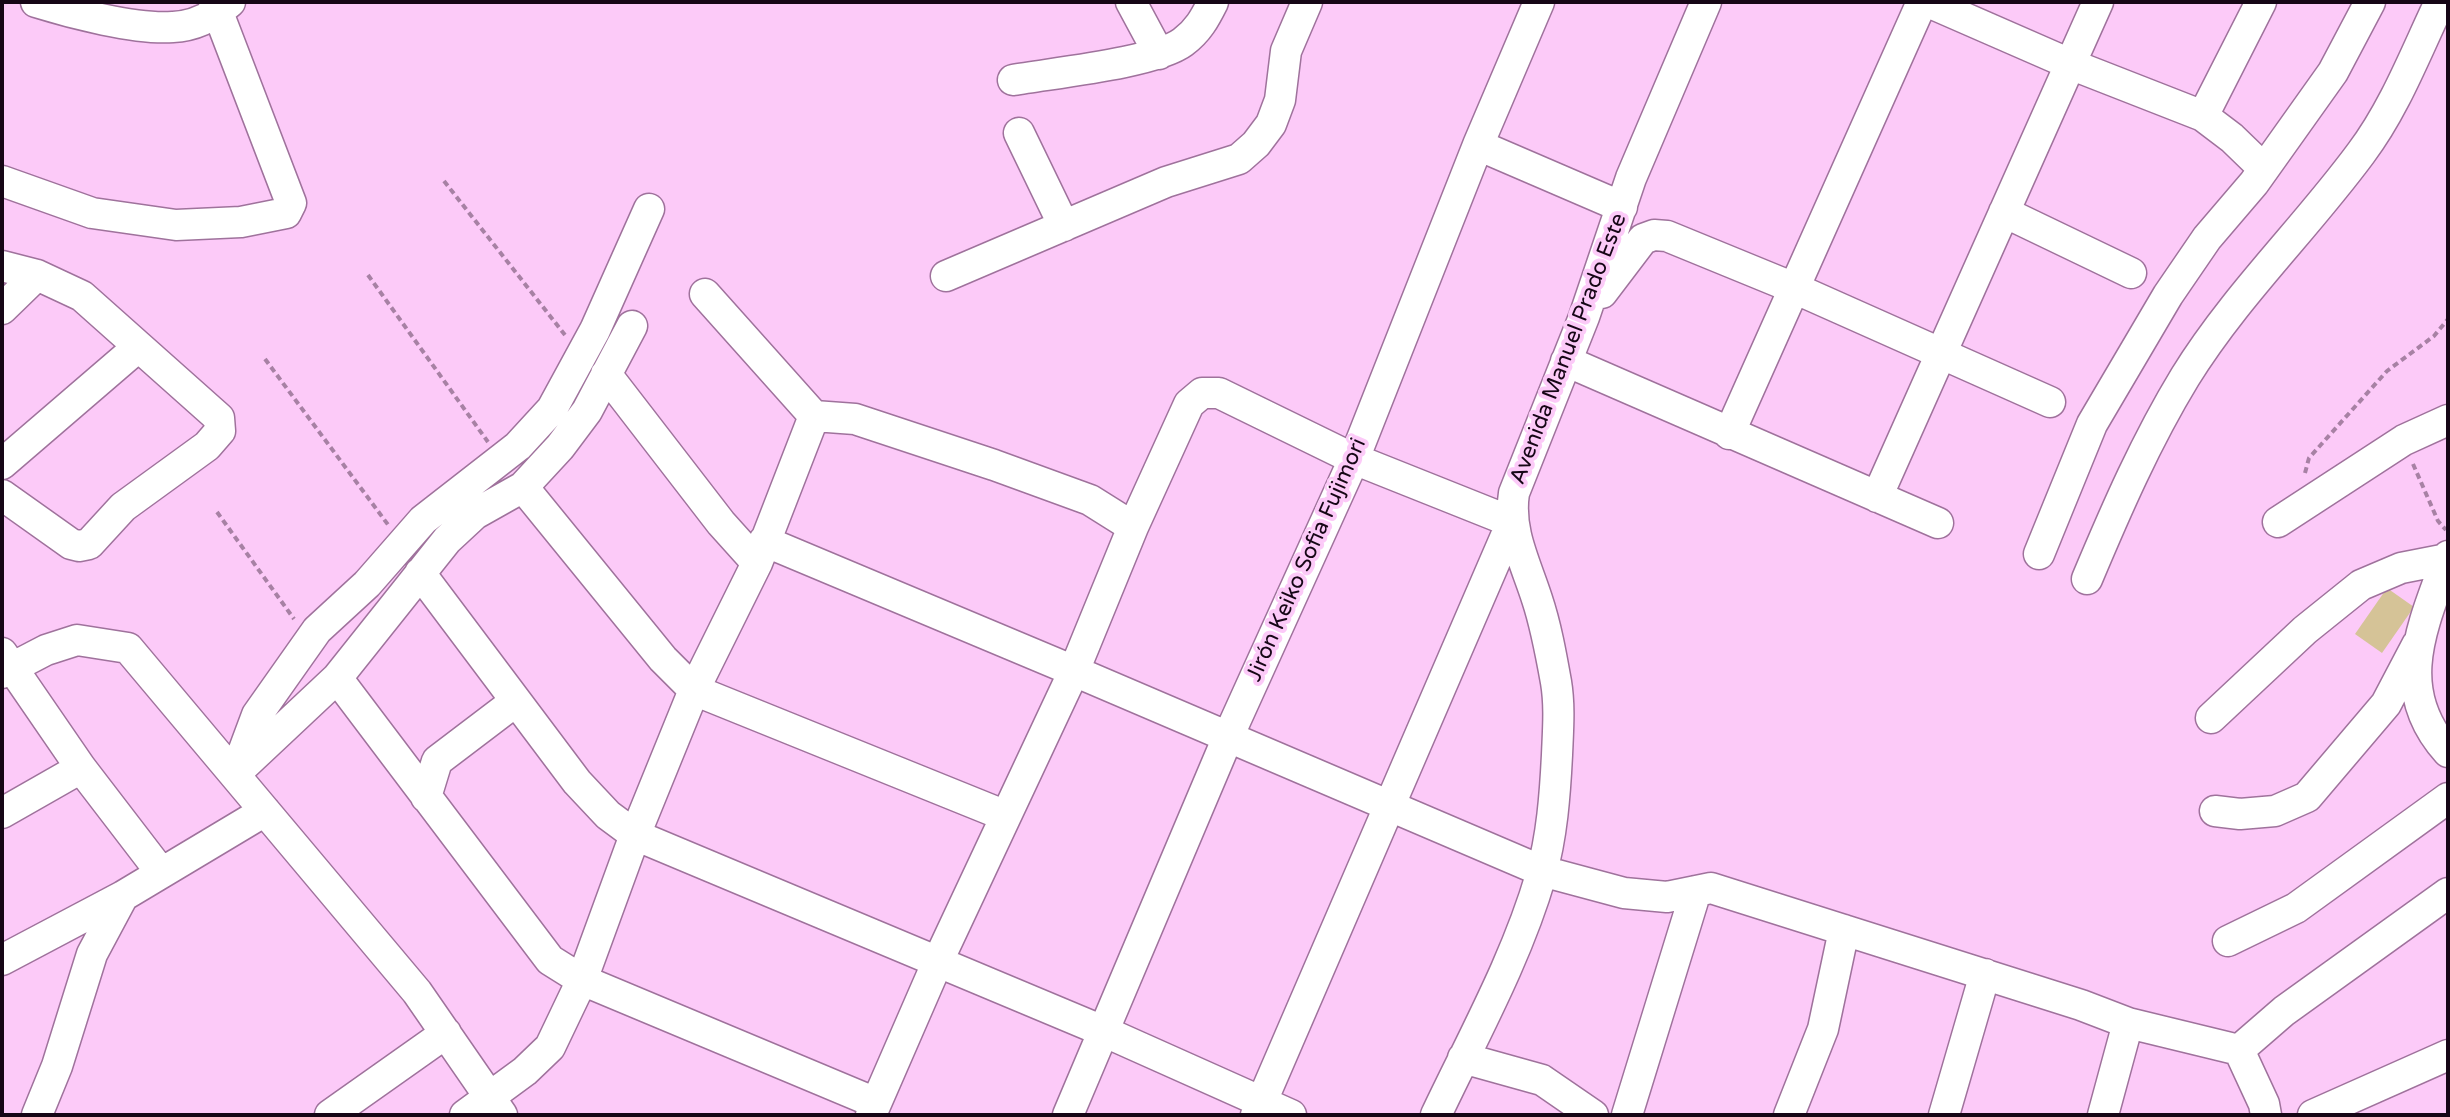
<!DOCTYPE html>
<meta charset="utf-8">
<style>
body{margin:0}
#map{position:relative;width:2450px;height:1117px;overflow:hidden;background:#fccaf8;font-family:"Varela Round",sans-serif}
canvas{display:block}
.frame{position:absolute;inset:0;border:4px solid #160616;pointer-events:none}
</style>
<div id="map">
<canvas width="2450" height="1117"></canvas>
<div class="frame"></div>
</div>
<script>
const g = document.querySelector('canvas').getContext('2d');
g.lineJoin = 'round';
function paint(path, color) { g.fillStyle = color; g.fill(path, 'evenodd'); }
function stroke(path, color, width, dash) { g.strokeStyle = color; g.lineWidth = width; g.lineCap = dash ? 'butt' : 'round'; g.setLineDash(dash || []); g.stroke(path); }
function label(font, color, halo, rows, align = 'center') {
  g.font = font + ' "Varela Round",sans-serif'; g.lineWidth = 8; g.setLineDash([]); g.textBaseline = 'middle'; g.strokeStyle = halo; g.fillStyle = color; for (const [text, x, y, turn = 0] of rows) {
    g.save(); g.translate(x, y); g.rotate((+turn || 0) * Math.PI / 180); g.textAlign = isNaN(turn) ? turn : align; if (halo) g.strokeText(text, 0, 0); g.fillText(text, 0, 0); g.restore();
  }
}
paint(new Path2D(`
 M 2387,588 L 2414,607 L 2382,653 L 2355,634 Z`), '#d5c397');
const minor = new Path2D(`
 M 36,2 C 71,13 137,30 173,27 C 195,26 214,16 230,2
 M 1131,2 L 1159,54
 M 1928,2 L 2070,64 L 2203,116 L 2232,138 L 2264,169
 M 1013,80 C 1052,73 1155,63 1183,42 C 1198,31 1205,18 1213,2
 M 2203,116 L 2261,2
 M 1019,133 L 1064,226
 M 1478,145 L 1622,207
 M 2,181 L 92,213 L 176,225 L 241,222 L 286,213 L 291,203 L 214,2
 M 2004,212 L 2131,273
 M 2,266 L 37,275 L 82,296 L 219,418 L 220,431 L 207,446 L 123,507 L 89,544 L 79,546 L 71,544 L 2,495
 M 946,276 L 1166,182 L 1239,159 L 1256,144 L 1271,124 L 1280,100 L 1286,51 L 1307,2
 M 1602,293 L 1643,239 L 1654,235 L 1667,236 L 1794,288 L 2050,402
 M 705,294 L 814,416 L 855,419 L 994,465 L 1090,500 L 1133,527
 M 2,309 L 37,275
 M 1566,361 L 1938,523
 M 606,374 L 721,523 L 757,563
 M 1729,434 L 1922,2
 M 2,464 L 138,347
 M 523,487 L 663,659 L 694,690 L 1006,816
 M 1877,497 L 2098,2
 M 2278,522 L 2404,440 L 2448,420
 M 764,541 L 1074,671 L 1542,871 L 1624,893 L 1667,897 L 1711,888 L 2081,1005 L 2128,1023 L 2239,1050 L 2284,1011 L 2448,893
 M 2039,554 L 2092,424 L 2168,295 L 2207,238 L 2254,183 L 2333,72 L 2370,2
 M 2448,556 C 2423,625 2391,689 2448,752
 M 420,573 L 577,782 L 608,815 L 635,835 L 1103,1031 L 1291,1115
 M 2087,579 C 2116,510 2146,441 2185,377 C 2235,296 2305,229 2361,153 C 2395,108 2416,52 2440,2
 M 2,653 L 81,768 L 160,871
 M 2,673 L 46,650 L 77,640 L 128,648 L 417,992 L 502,1115
 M 337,678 L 550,960 L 582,980 L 876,1103
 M 2211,718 L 2305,630 L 2361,585 L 2401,568 L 2447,559 L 2448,561
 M 239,770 L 337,678 L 447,540 L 475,514 L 523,487 L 560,447 L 587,411 L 632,326
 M 235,774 L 257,715 L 317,630 L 367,584 L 423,520 L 518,446 L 552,409 L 595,330 L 649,209
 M 426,797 L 437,761 L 516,701
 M 2215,811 L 2240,814 L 2275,811 L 2307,797 L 2386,704 L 2417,645
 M 2,813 L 81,768
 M 2228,941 L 2296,908 L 2448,798
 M 2,960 L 123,896 L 265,811
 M 2239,1050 L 2264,1104 L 2266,1115
 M 1463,1058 L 1542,1080 L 1593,1115
 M 37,1115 L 57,1066 L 92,954 L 123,896
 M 330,1115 L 446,1033
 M 465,1115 L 525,1071 L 550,1047 L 582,980 L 635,835 L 694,690 L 757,563 L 814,416
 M 871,1115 L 938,961 L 1074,671 L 1133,527 L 1189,404 L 1202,393 L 1219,393 L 1354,459 L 1512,522 L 1256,1115
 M 1068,1115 L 1228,737 L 1354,459 L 1478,145 L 1539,2
 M 1436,1115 C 1473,1037 1517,958 1541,875 C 1552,836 1555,795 1557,755 C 1558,730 1560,706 1556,682 C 1551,654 1546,626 1537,599 C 1526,564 1508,531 1514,493 L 1584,317 L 1631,178 L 1706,2
 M 1627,1115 L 1696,891
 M 1789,1115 L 1823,1029 L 1844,930
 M 1944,1115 L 1985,974
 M 2103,1115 L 2128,1023
 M 2313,1115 L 2448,1055`);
stroke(minor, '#9f729c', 33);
stroke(new Path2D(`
 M 444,181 L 565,335
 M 368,275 L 488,442
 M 265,359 L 389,526
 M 2413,464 L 2438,521 L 2446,530
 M 2305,473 L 2309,458 L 2387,371 L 2434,336 L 2448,319
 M 217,512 L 294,619`), '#a781a4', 4, [6, 4]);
stroke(minor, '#fff', 30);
label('22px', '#160616', '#fccaf8', [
 ["Avenida Manuel Prado Este",1569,349,-69],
 ["Jirón Keiko Sofia Fujimori",1307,560,-66]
]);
</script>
